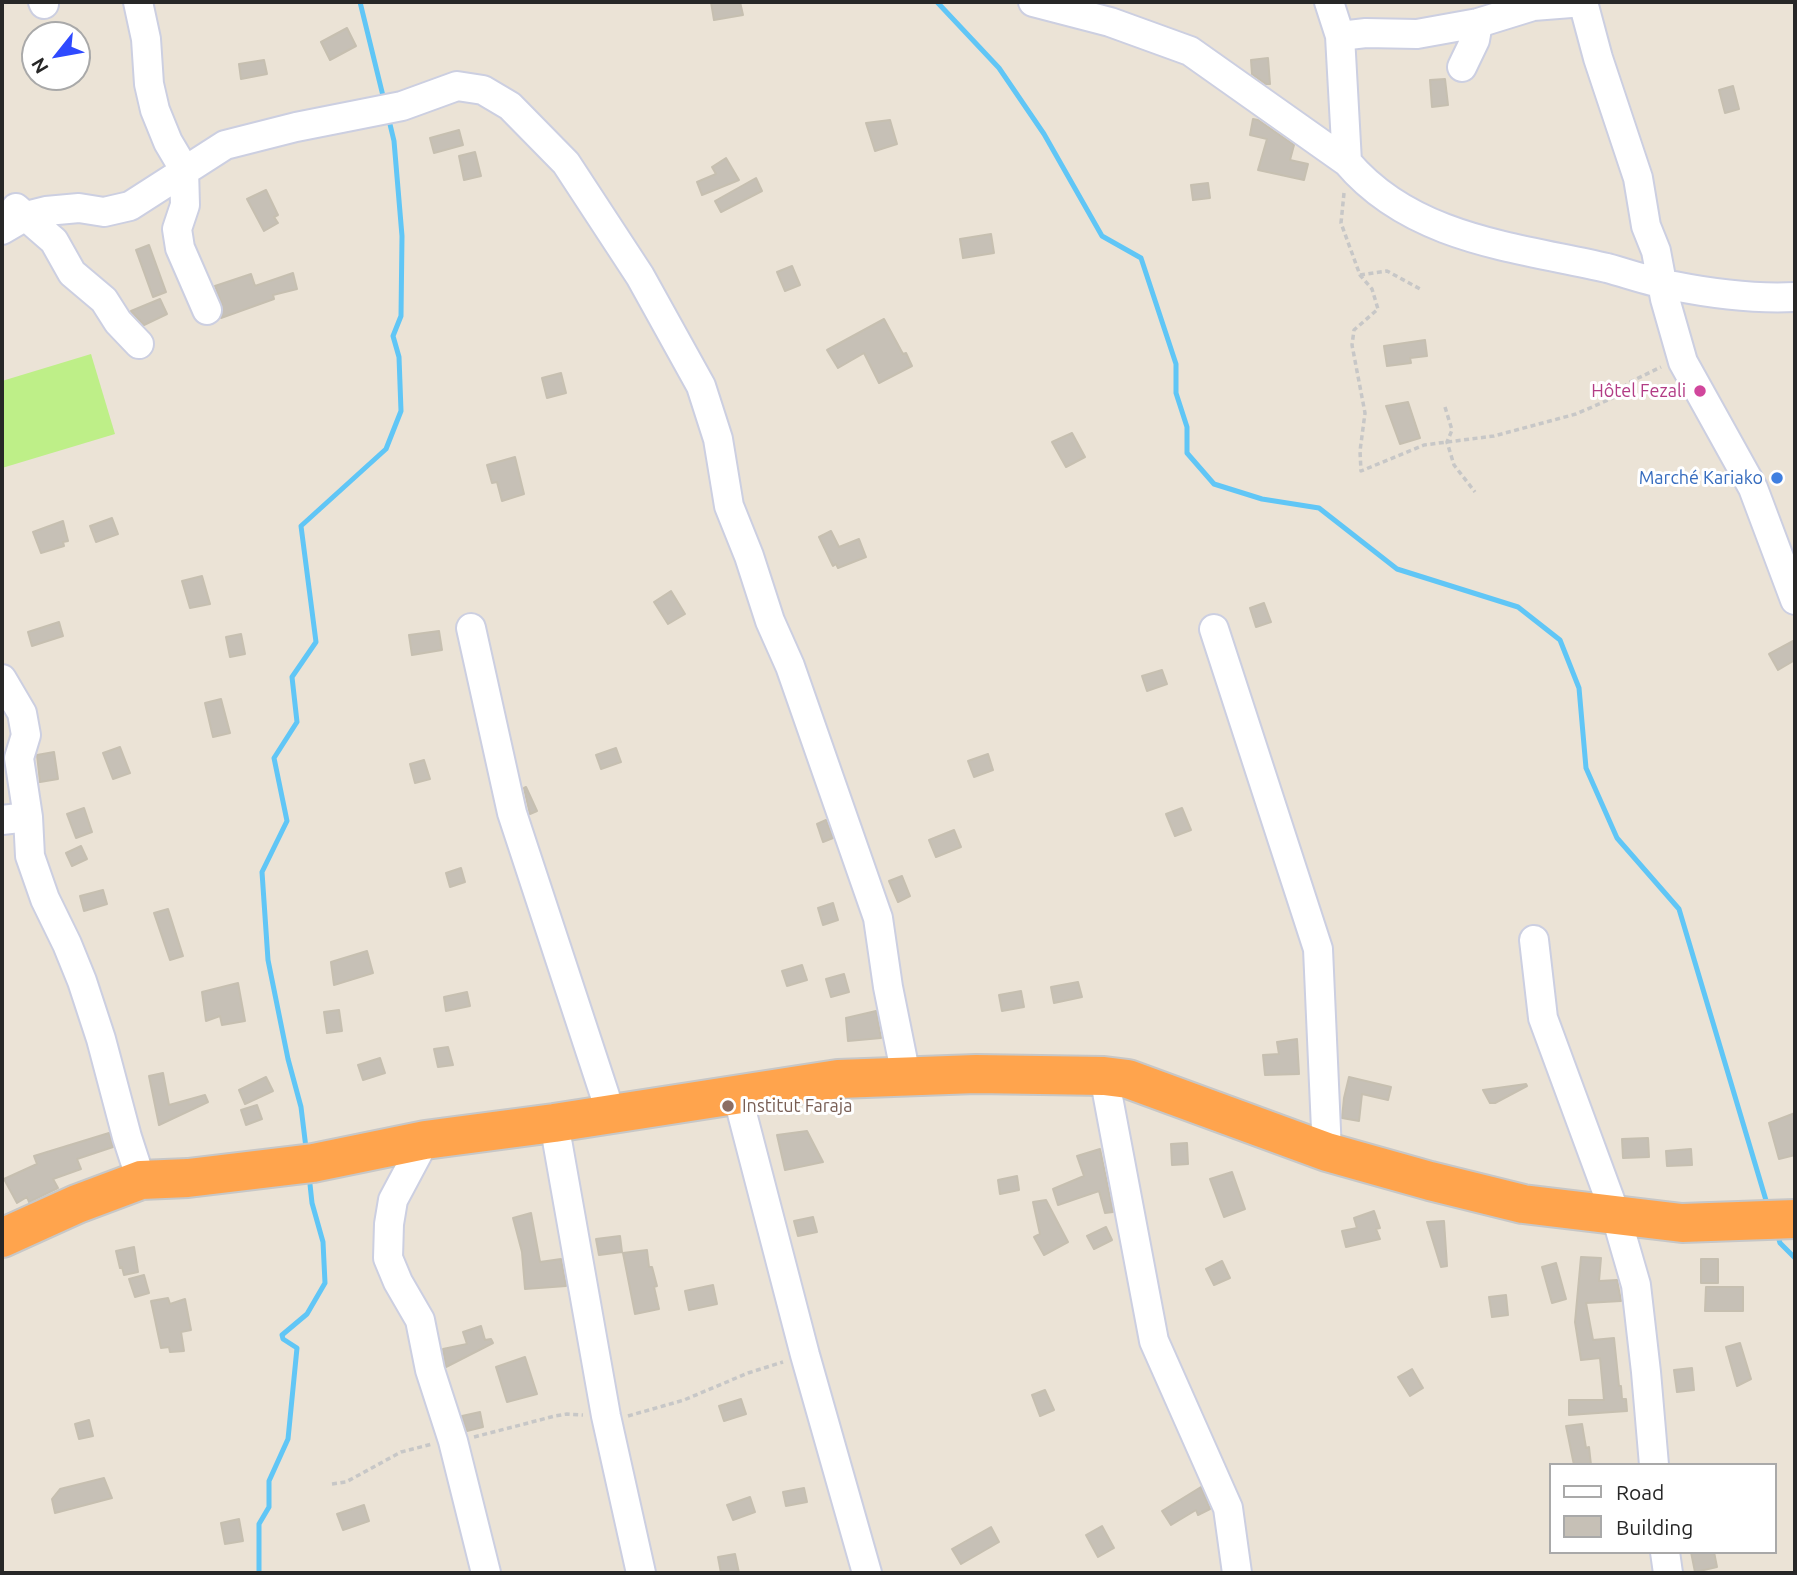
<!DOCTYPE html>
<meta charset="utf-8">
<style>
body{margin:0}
#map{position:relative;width:1797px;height:1575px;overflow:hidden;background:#ebe3d6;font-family:Ubuntu,sans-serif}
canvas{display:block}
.frame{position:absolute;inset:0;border:4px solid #272727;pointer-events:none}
.legend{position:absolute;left:1549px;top:1463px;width:228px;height:91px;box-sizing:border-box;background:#fff;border:2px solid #a9a9a9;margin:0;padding:9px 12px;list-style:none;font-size:21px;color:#272727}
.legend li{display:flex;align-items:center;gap:14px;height:35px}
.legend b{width:35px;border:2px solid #a9a9a9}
.north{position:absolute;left:21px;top:21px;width:70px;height:70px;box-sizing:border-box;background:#fff;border:2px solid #a9a9a9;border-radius:50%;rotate:239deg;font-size:19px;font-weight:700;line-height:28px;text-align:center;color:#272727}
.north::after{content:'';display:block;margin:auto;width:24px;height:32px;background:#2f4aff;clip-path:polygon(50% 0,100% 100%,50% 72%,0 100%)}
</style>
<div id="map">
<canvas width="1797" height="1575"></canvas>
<div class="frame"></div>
<ul class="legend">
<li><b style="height:9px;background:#fff"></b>Road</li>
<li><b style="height:19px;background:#c6c0b6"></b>Building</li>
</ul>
<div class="north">N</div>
</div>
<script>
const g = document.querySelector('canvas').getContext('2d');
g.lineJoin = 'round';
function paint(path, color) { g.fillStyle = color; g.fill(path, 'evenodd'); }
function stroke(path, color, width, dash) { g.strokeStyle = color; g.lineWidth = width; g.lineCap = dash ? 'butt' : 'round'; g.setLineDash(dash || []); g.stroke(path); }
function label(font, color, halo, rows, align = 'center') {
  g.font = font + ' Ubuntu,sans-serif'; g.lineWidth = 6; g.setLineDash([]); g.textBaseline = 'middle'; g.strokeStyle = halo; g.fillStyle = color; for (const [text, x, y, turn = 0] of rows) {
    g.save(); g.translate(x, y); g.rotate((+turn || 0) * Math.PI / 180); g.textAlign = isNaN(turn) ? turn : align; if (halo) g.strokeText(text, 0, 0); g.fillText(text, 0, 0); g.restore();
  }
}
paint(new Path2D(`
 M 91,354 L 115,434 L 2,468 L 2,381 Z`), '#beef88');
stroke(new Path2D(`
 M 360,2 L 384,100
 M 937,2 L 999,68 L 1044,134 L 1102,236 L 1141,258 L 1176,364 L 1176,393 L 1187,427 L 1187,453 L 1214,484 L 1262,499 L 1319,508 L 1397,569 L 1518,607 L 1560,640 L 1579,688 L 1586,768 L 1617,838 L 1679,909 L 1768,1207
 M 306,1148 L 301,1107 L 288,1059 L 268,960 L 262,872 L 287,821 L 274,758 L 297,722 L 292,677 L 316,642 L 301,526 L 386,449 L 401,411 L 399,357 L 393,336 L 401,316 L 402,236 L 394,141 L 388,116
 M 1777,1233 L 1780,1243 L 1795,1258
 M 259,1573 L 259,1524 L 269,1507 L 269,1481 L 288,1439 L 297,1348 L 283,1339 L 282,1335 L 307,1314 L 325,1283 L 323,1242 L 312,1203 L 309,1175`), '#60c6f6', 5);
const building = new Path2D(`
 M 711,2 L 740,2 L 743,15 L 714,20 Z
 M 347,28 L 356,46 L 330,60 L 321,42 Z
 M 1268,58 L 1270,84 L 1266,84 L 1252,74 L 1251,60 Z
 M 264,60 L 267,74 L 241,79 L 239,64 Z
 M 1445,79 L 1448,105 L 1432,107 L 1430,80 Z
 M 1733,86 L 1739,109 L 1725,113 L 1719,90 Z
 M 1253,119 L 1258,120 L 1294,145 L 1290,160 L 1308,164 L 1304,180 L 1258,170 L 1267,139 L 1250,135 Z
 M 890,120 L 897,144 L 875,151 L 866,123 Z
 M 459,130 L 463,145 L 434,153 L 430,138 Z
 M 475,152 L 481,176 L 464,180 L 459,156 Z
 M 726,158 L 739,180 L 702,195 L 697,182 L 716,174 L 712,167 Z
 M 756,178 L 762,191 L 721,212 L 715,201 Z
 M 1208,183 L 1210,198 L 1193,200 L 1191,185 Z
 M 266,190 L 278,215 L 274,217 L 278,223 L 264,231 L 247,199 Z
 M 991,234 L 994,253 L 963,258 L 960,239 Z
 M 149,245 L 166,292 L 153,297 L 136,250 Z
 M 792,266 L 800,285 L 785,291 L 777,272 Z
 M 293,273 L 297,289 L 273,295 L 274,299 L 221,318 L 222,304 L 215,286 L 251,274 L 255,286 Z
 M 160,299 L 167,314 L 144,325 L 131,311 Z
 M 884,319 L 903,354 L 906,353 L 912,366 L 879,383 L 864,353 L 838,368 L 827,350 Z
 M 1425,340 L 1427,356 L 1410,358 L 1411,363 L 1387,366 L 1384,346 Z
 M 561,373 L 566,393 L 547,398 L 542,378 Z
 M 1408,402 L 1420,438 L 1400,444 L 1386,406 Z
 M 1072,433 L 1085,457 L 1066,467 L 1052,442 Z
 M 515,457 L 524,494 L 502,501 L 497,482 L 492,483 L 487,465 Z
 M 112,518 L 118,534 L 96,542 L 90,526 Z
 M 63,521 L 68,541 L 63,542 L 64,546 L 41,553 L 33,532 Z
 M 831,531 L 839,547 L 859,539 L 866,557 L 838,568 L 836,564 L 833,566 L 819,537 Z
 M 202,576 L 210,604 L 190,608 L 182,581 Z
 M 671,591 L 685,614 L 668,624 L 654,602 Z
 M 1264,603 L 1271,622 L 1256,627 L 1250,608 Z
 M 59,622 L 63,636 L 32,646 L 28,632 Z
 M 439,631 L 442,650 L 412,655 L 409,635 Z
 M 241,634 L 245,654 L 230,657 L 226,637 Z
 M 1795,640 L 1795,660 L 1778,670 L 1769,654 Z
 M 1162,670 L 1167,684 L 1147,691 L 1142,676 Z
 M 221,699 L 230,733 L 213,737 L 205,703 Z
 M 120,747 L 130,773 L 113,779 L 103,753 Z
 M 616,748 L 621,762 L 601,769 L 596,755 Z
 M 54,752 L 58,779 L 40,782 L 37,755 Z
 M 988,754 L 993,770 L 974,777 L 968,761 Z
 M 424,760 L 430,779 L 415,783 L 410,764 Z
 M 526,787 L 537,811 L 530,814 L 524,788 Z
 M 84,808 L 92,832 L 76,838 L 67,814 Z
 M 1182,808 L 1191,830 L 1175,836 L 1166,814 Z
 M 826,820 L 833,838 L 823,842 L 817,824 Z
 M 954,830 L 961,847 L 936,857 L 929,840 Z
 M 81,846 L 87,859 L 72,866 L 66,853 Z
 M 461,868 L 465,882 L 450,887 L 446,873 Z
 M 902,876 L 910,896 L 898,902 L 889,881 Z
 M 103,890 L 107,904 L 84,911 L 80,896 Z
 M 833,903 L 838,920 L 823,925 L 818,908 Z
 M 168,909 L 183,956 L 170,960 L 154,913 Z
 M 367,951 L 373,973 L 334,985 L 331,962 Z
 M 802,965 L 807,980 L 787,986 L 782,971 Z
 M 844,974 L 849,992 L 831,997 L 826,979 Z
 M 1078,982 L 1082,997 L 1054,1003 L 1051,987 Z
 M 238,983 L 245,1021 L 222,1025 L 220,1016 L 206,1021 L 202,992 Z
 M 1021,991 L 1024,1007 L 1002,1011 L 999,995 Z
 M 467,992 L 470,1006 L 446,1011 L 444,997 Z
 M 339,1010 L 342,1031 L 327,1033 L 324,1012 Z
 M 876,1011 L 881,1038 L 848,1041 L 846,1018 Z
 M 1297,1039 L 1299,1074 L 1265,1075 L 1263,1055 L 1279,1054 L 1277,1042 Z
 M 448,1047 L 453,1065 L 438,1067 L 434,1049 Z
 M 380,1058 L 385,1073 L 363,1080 L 358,1065 Z
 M 163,1073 L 169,1105 L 205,1095 L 208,1102 L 159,1125 L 149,1076 Z
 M 266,1077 L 273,1091 L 245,1104 L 239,1090 Z
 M 1349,1077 L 1391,1087 L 1388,1100 L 1362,1094 L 1359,1121 L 1342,1118 L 1344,1098 Z
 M 1526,1084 L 1527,1086 L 1495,1103 L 1490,1103 L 1483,1090 Z
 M 257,1105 L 262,1119 L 246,1125 L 241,1110 Z
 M 1795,1113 L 1795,1155 L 1779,1159 L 1769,1123 Z
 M 807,1131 L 823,1162 L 785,1170 L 777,1135 Z
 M 109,1133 L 113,1147 L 77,1159 L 81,1169 L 53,1179 L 58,1188 L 29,1202 L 27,1197 L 17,1203 L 4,1179 L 37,1164 L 34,1156 Z
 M 1648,1138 L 1649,1157 L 1623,1158 L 1622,1139 Z
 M 1187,1143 L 1188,1164 L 1172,1165 L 1171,1144 Z
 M 1100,1149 L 1113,1212 L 1105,1213 L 1099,1191 L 1058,1205 L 1053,1189 L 1084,1176 L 1077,1156 Z
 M 1691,1149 L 1692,1165 L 1667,1166 L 1666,1151 Z
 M 1232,1172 L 1245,1209 L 1224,1217 L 1210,1179 Z
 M 1017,1176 L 1019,1190 L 1000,1194 L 998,1180 Z
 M 1046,1200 L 1068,1242 L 1044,1255 L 1034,1237 L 1040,1234 L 1033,1202 Z
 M 1374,1211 L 1380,1228 L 1376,1229 L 1380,1239 L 1346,1247 L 1342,1231 L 1357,1228 L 1354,1218 Z
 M 531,1213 L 540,1262 L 561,1259 L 566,1286 L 525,1289 L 522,1252 L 513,1218 Z
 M 813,1217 L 817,1232 L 798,1236 L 794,1221 Z
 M 1444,1221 L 1447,1266 L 1441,1267 L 1427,1222 Z
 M 1106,1227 L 1112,1240 L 1094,1249 L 1087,1236 Z
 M 620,1236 L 622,1252 L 599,1255 L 596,1239 Z
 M 134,1247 L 138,1272 L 124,1275 L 122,1267 L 120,1268 L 116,1251 Z
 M 647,1250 L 649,1267 L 652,1267 L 657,1286 L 654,1287 L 659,1309 L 635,1314 L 623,1253 Z
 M 1581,1257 L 1601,1258 L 1599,1281 L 1617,1280 L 1621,1301 L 1586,1303 L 1593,1340 L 1614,1338 L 1619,1386 L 1621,1386 L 1622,1399 L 1626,1399 L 1627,1411 L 1569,1415 L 1569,1400 L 1604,1400 L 1600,1358 L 1581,1360 L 1575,1322 Z
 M 1701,1259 L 1718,1259 L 1718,1283 L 1701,1283 Z
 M 1222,1261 L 1230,1278 L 1214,1285 L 1206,1269 Z
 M 1556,1263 L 1566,1299 L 1552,1303 L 1542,1267 Z
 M 144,1275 L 149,1293 L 135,1297 L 129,1279 Z
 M 713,1285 L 717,1304 L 689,1310 L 685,1291 Z
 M 1706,1287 L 1743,1287 L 1743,1311 L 1705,1311 Z
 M 1506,1295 L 1508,1315 L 1492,1317 L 1489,1297 Z
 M 168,1298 L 170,1304 L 185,1299 L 191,1330 L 181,1332 L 184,1351 L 170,1352 L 169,1347 L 161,1348 L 151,1301 Z
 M 481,1326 L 485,1340 L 491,1339 L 493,1343 L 446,1367 L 443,1349 L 467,1344 L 463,1332 Z
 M 1740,1343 L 1751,1379 L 1737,1386 L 1726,1347 Z
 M 525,1357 L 537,1394 L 507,1402 L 496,1367 Z
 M 1692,1368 L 1694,1390 L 1677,1392 L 1674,1370 Z
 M 1412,1369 L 1423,1388 L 1410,1396 L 1398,1377 Z
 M 1045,1390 L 1054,1410 L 1040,1416 L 1032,1395 Z
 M 741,1399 L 746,1414 L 724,1421 L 719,1406 Z
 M 480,1412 L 483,1427 L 467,1431 L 462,1416 Z
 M 89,1420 L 93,1436 L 79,1439 L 75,1424 Z
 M 1582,1424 L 1586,1448 L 1589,1447 L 1591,1465 L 1574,1465 L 1566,1426 Z
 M 104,1478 L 112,1498 L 55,1513 L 52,1499 L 60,1489 Z
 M 1201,1487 L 1210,1509 L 1198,1515 L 1196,1510 L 1171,1525 L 1162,1511 Z
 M 804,1488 L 807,1502 L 786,1506 L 783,1492 Z
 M 750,1497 L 755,1512 L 733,1520 L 727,1505 Z
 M 364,1505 L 369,1521 L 343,1530 L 337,1514 Z
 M 239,1519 L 243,1541 L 225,1544 L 221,1523 Z
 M 1102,1526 L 1114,1548 L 1098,1557 L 1086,1535 Z
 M 991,1527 L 999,1542 L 961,1564 L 952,1549 Z
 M 1691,1552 L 1714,1552 L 1717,1567 L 1695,1572 Z
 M 735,1554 L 739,1573 L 721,1573 L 718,1557 Z`);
paint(building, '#c6c0b6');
stroke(building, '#c6bfb0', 2);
const minor = new Path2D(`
 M 43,2 L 44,4
 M 138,2 L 146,39 L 149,84 L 155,110 L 168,142 L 184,169 L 185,205 L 177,229 L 180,248 L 207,310
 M 1033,2 L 1110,22 L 1190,51 L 1347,162 C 1412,239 1515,247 1607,268 C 1629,274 1651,282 1674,286 C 1714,294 1755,299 1795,297
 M 1329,2 L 1340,36 L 1347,162
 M 1583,2 L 1598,58 L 1638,178 L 1646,226 L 1656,251 L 1665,299 L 1683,362 L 1753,488 L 1795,600
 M 1340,36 L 1366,33 L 1417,34 L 1478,23 L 1533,6 L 1584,2
 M 1462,67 L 1475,40 L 1478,23
 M 16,208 L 54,241 L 72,273 L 104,300 L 118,322 L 139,344
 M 2,230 L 26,216 L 46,211 L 79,208 L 104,212 L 130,206 L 225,145 L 296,127 L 402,106 L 457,86 L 483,90 L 510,106 L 566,163 L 640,276 L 701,386 L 718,439 L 729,506 L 749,556 L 770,621 L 790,666 L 878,918 L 888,987 L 906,1076
 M 471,628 L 512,813 L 611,1114
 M 1214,629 L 1318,949 L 1327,1152
 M 2,679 L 22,713 L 26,735 L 19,758 L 28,817 L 30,856 L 45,899 L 67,944 L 82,981 L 101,1039 L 127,1137 L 141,1180
 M 2,820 L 28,817
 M 1534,940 L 1543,1018 L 1616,1216 L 1636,1285 L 1646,1372 L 1654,1465
 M 1104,1076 L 1154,1341 L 1228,1508 L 1237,1573
 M 737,1094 L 805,1355 L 867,1573
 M 554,1123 L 606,1416 L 641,1573
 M 425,1140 L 393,1200 L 389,1224 L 388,1258 L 398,1282 L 420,1320 L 430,1370 L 453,1441 L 486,1573
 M 1665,1552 L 1668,1573`);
const highway = new Path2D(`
 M 2,1238 L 77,1204 L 141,1180 L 188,1178 L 313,1163 L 425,1140 L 554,1123 L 838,1079 L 976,1074 L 1104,1076 L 1128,1079 L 1327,1152 L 1430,1181 L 1523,1204 L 1682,1223 L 1795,1219`);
stroke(minor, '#cccfe1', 32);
stroke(highway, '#c7c7c7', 42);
stroke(new Path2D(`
 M 1344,193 L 1341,223 L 1360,275 L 1372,289 L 1378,309 L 1354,330 L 1352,345 L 1365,413 L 1360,451 L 1361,471 L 1424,445 L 1494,436 L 1576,414 L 1615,397 L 1628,383 L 1661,367
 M 1360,275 L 1387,271 L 1422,290
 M 1445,407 L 1452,430 L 1447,442 L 1454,465 L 1475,492
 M 628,1416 L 684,1400 L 748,1373 L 783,1362
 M 474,1437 L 555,1416 L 567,1414 L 583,1415
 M 332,1484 L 346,1482 L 401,1452 L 432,1444`), '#c7c7c7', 3.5, [5, 3.5]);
stroke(minor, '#fff', 28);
stroke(highway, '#ffa44d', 38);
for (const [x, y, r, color] of [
 [1700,391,7,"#d1479c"],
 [1777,478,7,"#3f7fe0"],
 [728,1106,7,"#8d6e63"]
]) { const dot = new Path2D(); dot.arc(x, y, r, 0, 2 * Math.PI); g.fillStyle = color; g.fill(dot); stroke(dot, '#fff', 2.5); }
label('18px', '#b23c85', '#fff', [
 ["Hôtel Fezali",1686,391]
], 'right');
label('18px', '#366cbe', '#fff', [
 ["Marché Kariako",1763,478]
], 'right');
label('18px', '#785e54', '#fff', [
 ["Institut Faraja",742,1106]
], 'left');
</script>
